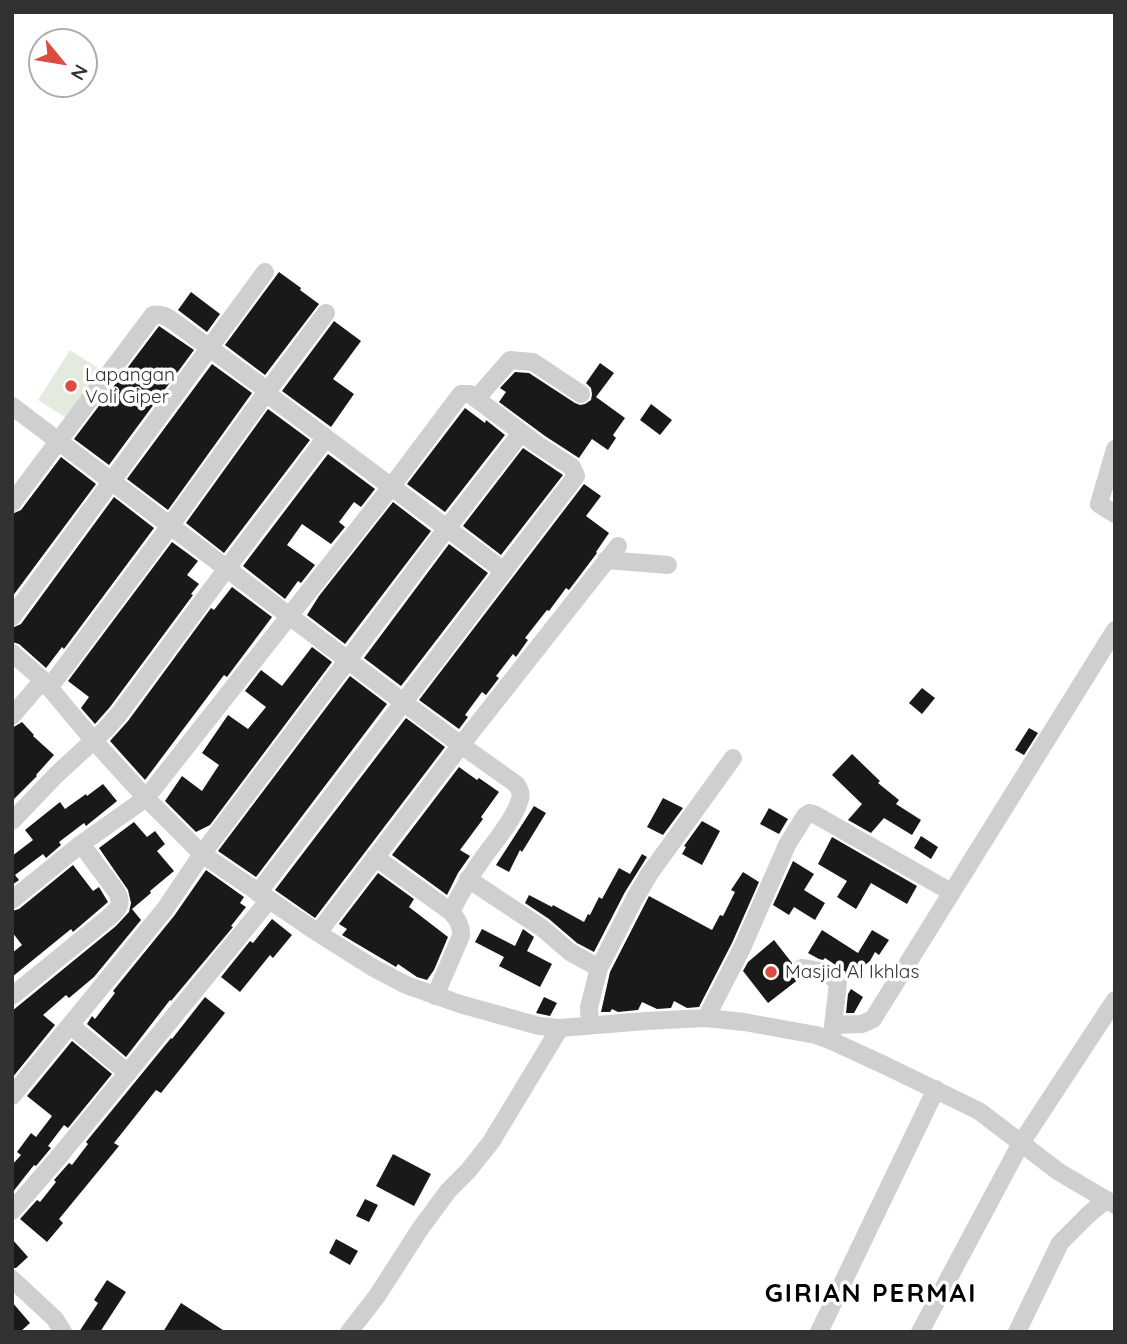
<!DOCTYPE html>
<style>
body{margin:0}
#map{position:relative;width:1127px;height:1344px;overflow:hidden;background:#fff;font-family:Quicksand,sans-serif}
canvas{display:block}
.frame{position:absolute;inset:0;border:14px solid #323232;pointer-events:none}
.north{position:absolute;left:28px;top:28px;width:70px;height:70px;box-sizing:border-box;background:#fff;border:2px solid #adadad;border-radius:50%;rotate:120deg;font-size:19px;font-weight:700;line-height:28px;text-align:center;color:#323232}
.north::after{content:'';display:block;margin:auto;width:24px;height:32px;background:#dd4b41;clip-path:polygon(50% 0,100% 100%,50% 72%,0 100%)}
</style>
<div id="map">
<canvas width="1127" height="1344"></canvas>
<div class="frame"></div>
<div class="north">N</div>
</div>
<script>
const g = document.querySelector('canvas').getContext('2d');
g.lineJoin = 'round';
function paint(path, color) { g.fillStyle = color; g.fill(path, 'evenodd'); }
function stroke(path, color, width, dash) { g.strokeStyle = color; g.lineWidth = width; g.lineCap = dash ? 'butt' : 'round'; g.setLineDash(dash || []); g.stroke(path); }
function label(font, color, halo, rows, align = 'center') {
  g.font = font + ' Quicksand,sans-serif'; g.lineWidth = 7; g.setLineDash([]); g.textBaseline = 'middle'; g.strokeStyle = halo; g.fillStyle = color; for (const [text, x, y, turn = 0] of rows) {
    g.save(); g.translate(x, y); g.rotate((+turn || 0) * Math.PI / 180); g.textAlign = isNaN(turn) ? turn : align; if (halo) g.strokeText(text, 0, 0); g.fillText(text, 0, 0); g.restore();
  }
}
paint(new Path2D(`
 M 70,350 L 104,372 L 71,421 L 38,400 Z`), '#e3ebdf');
paint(new Path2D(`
 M 279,272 L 301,288 L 300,290 L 319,304 L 265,375 L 225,345 Z
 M 191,292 L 220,314 L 207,332 L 178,310 Z
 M 334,321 L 361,341 L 333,379 L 354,394 L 331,427 L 282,391 Z
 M 159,326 L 194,350 L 109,465 L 74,439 Z
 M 600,363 L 614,373 L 596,397 L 625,418 L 613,435 L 616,438 L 608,450 L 592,439 L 579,458 L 545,436 L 499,402 L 506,392 L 500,388 L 515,372 L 529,373 L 575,403 L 580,405 L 585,404 L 591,400 L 592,394 L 591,388 L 586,383 Z
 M 212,364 L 252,393 L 168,510 L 127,479 Z
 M 651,404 L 672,420 L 660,435 L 640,420 Z
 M 465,408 L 485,423 L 486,420 L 505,435 L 445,512 L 407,484 Z
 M 268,409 L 310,440 L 224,553 L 186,523 Z
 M 523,448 L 563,475 L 501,555 L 463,526 Z
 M 328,454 L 375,489 L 361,507 L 354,502 L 339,522 L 345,527 L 331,544 L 302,524 L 287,545 L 315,565 L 301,583 L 298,581 L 285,599 L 243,566 Z
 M 61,457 L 96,484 L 12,597 L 12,514 L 21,510 Z
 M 584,484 L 601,496 L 586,516 L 609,533 L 596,552 L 597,553 L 569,590 L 566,588 L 549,611 L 547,610 L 525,638 L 528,640 L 516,657 L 513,654 L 496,676 L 499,678 L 486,695 L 482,692 L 465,715 L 468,717 L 459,729 L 419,700 Z
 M 114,497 L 154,528 L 64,649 L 62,647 L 46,668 L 19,644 L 12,642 L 12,628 L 21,624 Z
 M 393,502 L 431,531 L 345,644 L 307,615 L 319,596 Z
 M 172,542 L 198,561 L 187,575 L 199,584 L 191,594 L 193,595 L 110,707 L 95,724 L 81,708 L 89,697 L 68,681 Z
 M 449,544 L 488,573 L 401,686 L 364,658 Z
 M 232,587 L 272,617 L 227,677 L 224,675 L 145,780 L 110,741 L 128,721 L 211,608 L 214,610 Z
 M 312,647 L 332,662 L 210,825 L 196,832 L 165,801 L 182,776 L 202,791 L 219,765 L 202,753 L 228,715 L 248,729 L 266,707 L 245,691 L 261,670 L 282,686 Z
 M 350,676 L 387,704 L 256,877 L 218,851 Z
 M 922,688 L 935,698 L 922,714 L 909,703 Z
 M 406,718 L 445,747 L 315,918 L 275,890 Z
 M 22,722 L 34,735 L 33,736 L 54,755 L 36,775 L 37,776 L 12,801 L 12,728 Z
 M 1029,728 L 1038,733 L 1024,755 L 1015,750 Z
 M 852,754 L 880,781 L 878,783 L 899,800 L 896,804 L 921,820 L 912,835 L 884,818 L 871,833 L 848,820 L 862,804 L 832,775 Z
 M 459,767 L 477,780 L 479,778 L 499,792 L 481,817 L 483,819 L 460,850 L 470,856 L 458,873 L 447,895 L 392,855 Z
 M 103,784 L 117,801 L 86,826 L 84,823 L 59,842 L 61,845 L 46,858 L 43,854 L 15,875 L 19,880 L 12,885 L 12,856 L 33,840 L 25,830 L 60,802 L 65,809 L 86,794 L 87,796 Z
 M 663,798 L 683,808 L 663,835 L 647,827 Z
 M 534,806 L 546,813 L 522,852 L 520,850 L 509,872 L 496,865 Z
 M 769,808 L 788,819 L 779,834 L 760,824 Z
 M 702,821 L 720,831 L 702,865 L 682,854 L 686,847 L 684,846 Z
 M 134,822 L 147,837 L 155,831 L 165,844 L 157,851 L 174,871 L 150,891 L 151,893 L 132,909 L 141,920 L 94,977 L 69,998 L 66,995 L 43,1015 L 55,1025 L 12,1078 L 12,1011 L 116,926 L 129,912 L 131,903 L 128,890 L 99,848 Z
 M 921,836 L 938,847 L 931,859 L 914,848 Z
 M 832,837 L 917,886 L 907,904 L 871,883 L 856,909 L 837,897 L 847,881 L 818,864 Z
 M 642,854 L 647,857 L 625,892 L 594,952 L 577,943 L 549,919 L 525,903 L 529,895 L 552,907 L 553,905 L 584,922 L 588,914 L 590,915 L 599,897 L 602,899 L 619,868 L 630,874 Z
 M 793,861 L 814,874 L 804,890 L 825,903 L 815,920 L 794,907 L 789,915 L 773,905 Z
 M 73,865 L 93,891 L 99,887 L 108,902 L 73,932 L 71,929 L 12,977 L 12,953 L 22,945 L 12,932 L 12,911 L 19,909 Z
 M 206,870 L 244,897 L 240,903 L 246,907 L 231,926 L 233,927 L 171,1001 L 170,1000 L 126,1057 L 87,1024 L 92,1016 L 95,1019 L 115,993 L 113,991 L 174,916 Z
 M 743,872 L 759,882 L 732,943 L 699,1007 L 687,1008 L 674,1001 L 671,1008 L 657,1009 L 642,1002 L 638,1010 L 618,1012 L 612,1009 L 610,1012 L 601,1012 L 610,972 L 649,896 L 712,930 L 720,915 L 723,916 L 735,892 L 731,890 Z
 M 378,873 L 414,899 L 409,907 L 448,937 L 434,970 L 427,980 L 417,977 L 398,964 L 396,967 L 386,961 L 342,935 L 347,929 L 339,924 Z
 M 272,919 L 292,935 L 273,958 L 270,955 L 240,992 L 221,977 L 250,941 L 253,943 Z
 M 482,929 L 515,946 L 523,929 L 534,937 L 527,951 L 552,964 L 540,987 L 499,966 L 504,957 L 475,942 Z
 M 822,930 L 858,953 L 872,930 L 889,940 L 879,955 L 875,952 L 870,961 L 848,978 L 845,973 L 846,972 L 825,958 L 823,960 L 819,959 L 808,953 Z
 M 774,940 L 792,963 L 791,967 L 792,973 L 799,979 L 768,1003 L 743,971 L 748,962 Z
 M 851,989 L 863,997 L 854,1013 L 846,1013 L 848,994 Z
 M 205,997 L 225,1013 L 161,1093 L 156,1090 L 114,1143 L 119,1146 L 59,1219 L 63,1223 L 47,1242 L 20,1219 L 37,1200 L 40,1202 L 56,1182 L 54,1180 L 69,1163 L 72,1165 L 88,1144 L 86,1142 L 171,1038 L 172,1039 Z
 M 544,997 L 557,1003 L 550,1016 L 536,1013 Z
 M 72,1041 L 112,1074 L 68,1128 L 64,1125 L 48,1146 L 51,1148 L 36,1166 L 34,1165 L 12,1193 L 12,1165 L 21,1155 L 17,1152 L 31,1133 L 36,1137 L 52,1116 L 27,1096 Z
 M 393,1154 L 431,1174 L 414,1206 L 376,1186 Z
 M 365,1199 L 378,1205 L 369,1222 L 356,1216 Z
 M 12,1239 L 28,1257 L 16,1268 L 12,1268 Z
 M 336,1239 L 358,1251 L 350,1265 L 329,1253 Z
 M 107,1280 L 126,1292 L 100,1332 L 79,1332 L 98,1303 L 94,1300 Z
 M 12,1302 L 30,1323 L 20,1332 L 12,1332 Z
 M 181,1303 L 226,1332 L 163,1332 Z`), '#191919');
stroke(new Path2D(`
 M 266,393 L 504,571
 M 476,399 L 510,360 L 533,362 L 581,394
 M 12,406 L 403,702 L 461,745 L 516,784 C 519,788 522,793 520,799 C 516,816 496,841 485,855 C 472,873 461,892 451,912 C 457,919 462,926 461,936 L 435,996
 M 1115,449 L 1099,504 L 1115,514
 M 12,503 L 153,315 C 161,313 167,317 173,321 L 268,391
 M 606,560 L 668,565
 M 12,617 L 265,272
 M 12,653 L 43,680 L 94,741 L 146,798 L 202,854 L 318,933 L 372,967 L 406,985 L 460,1004 L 539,1026 L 560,1028 L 646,1021 L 706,1018 L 744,1022 L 816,1035 L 832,1041 L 882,1064 L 979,1111 L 1059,1172 L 1115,1205
 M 49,688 L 170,526 L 266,393 L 326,313
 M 12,716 L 43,680
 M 12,821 L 56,775 L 105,730 L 119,714 L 227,568 L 325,439
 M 375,857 L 451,912
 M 468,879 L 542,928 L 570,952 L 599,968
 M 12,900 L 81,844 L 146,798 L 391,487 L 458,398 L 461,394 L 470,394 L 538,445 L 572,467 L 576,476 L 258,893
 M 318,933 L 461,745 L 618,546
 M 802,968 C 816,970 829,971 838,983 L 832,1034
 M 12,996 L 108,918 C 118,909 124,904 116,891 L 81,844
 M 706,1018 L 742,948 L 787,845 L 805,816 L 809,813 L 814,814 L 951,892
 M 590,1025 L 589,1007 L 599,968 L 635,898 L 650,873 L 733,758
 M 833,1025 L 862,1024 L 873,1019 L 1115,630
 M 71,1026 L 128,1073
 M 12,1096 L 165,909 L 202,854 L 447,528 L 521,433
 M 12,1211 L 57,1159 L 269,900
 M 12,1279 L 55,1319 L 63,1332
 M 349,1332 L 377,1296 L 420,1229 L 448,1191 L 468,1171 L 491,1142 L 560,1028
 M 819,1332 L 936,1089
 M 920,1332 L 1021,1143 L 1115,1000
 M 1017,1332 L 1060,1243 L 1089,1214 L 1106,1200`), '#cfcfcf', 18);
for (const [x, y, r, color] of [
 [71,386,7,"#dd4b41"],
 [771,972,7,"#dd4b41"]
]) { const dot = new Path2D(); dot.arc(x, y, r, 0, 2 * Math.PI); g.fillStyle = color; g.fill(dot); stroke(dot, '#fff', 2.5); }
label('19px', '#323232', '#fff', [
 ["Lapangan",85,375],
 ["Voli Giper",85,397],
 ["Masjid Al Ikhlas",785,972]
], 'left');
g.letterSpacing = '2px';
label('bold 26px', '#000', '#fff', [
 ["GIRIAN PERMAI",871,1294]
]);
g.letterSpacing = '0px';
</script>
